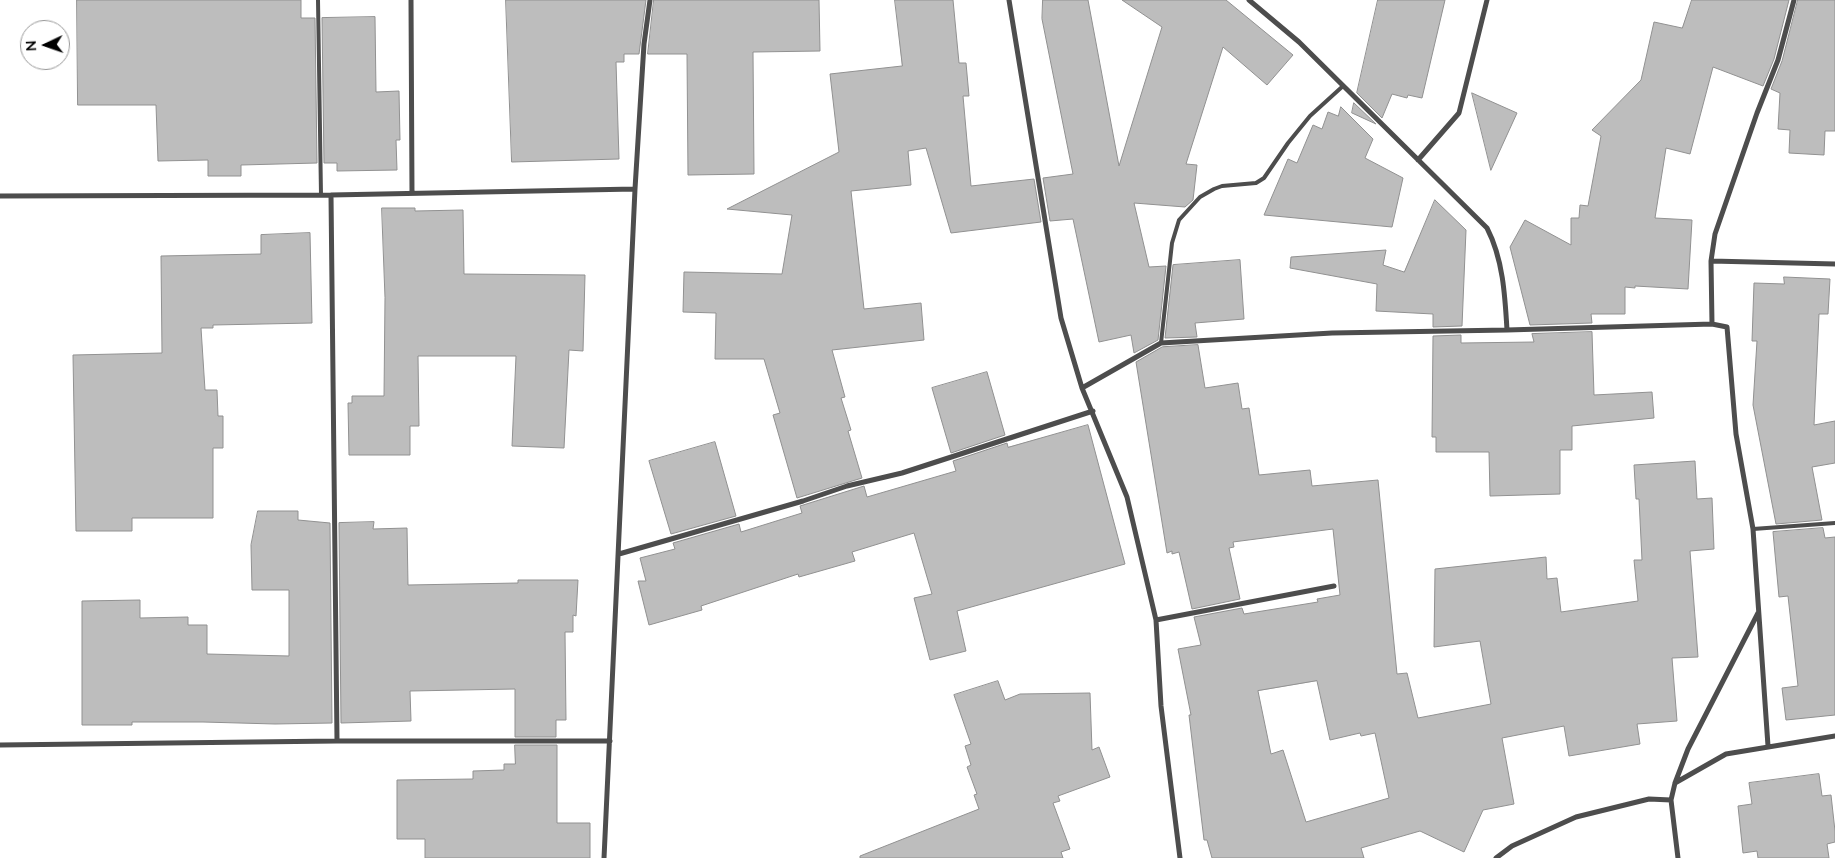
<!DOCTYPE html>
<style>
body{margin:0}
#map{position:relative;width:1835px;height:858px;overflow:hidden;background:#fff;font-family:Lato,sans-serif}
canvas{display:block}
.north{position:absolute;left:20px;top:20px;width:50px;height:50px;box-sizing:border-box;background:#fff;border:1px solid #999;border-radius:50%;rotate:267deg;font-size:14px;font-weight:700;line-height:20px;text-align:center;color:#000}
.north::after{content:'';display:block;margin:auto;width:18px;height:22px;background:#000;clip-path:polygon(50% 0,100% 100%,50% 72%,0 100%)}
</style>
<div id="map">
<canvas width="1835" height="858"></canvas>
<div class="north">N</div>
</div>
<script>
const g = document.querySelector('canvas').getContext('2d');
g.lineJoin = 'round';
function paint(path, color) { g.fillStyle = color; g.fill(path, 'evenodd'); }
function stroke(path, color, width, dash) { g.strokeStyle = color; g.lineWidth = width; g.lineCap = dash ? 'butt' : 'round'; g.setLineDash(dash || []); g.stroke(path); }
const building = new Path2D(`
 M 77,0 L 301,0 L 301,18 L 315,18 L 317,163 L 241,165 L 241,176 L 208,176 L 208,160 L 158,161 L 156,105 L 78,105 Z
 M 506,0 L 646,0 L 639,54 L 624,54 L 624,62 L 616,62 L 619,159 L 512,162 Z
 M 654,0 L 819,0 L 820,51 L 753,52 L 754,174 L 688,175 L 687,54 L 648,54 Z
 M 895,0 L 953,0 L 959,63 L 966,63 L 969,96 L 963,96 L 971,186 L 1034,179 L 1041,222 L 951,233 L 926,148 L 908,151 L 911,185 L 851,191 L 864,309 L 921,303 L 924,340 L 832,350 L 845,397 L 841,398 L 851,430 L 848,431 L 862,478 L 797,498 L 773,415 L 780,413 L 764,359 L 715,359 L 716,313 L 683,312 L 684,272 L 782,274 L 792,215 L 727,209 L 839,152 L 830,74 L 902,66 Z
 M 1043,0 L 1088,0 L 1119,166 L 1162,27 L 1122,0 L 1226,0 L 1293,55 L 1267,85 L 1223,47 L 1186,164 L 1197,165 L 1193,200 L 1185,207 L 1134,203 L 1149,267 L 1166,266 L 1158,340 L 1134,353 L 1131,335 L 1099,342 L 1073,219 L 1050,221 L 1043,178 L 1073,174 L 1042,19 Z
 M 1378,0 L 1445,0 L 1422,98 L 1408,95 L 1407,98 L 1392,94 L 1382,118 L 1357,93 Z
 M 1692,0 L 1789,0 L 1774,59 L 1763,86 L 1713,67 L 1690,154 L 1666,148 L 1655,218 L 1692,220 L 1688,289 L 1635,286 L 1635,288 L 1625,287 L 1625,314 L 1591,314 L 1592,323 L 1530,325 L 1510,247 L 1525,220 L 1571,245 L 1571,218 L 1579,218 L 1580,205 L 1588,206 L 1601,136 L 1592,130 L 1641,80 L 1654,22 L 1682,28 Z
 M 1798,0 L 1835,0 L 1835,131 L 1825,131 L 1824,155 L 1789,153 L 1790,130 L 1778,129 L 1780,93 L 1771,89 L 1782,61 Z
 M 375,17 L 376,92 L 399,91 L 400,140 L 396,140 L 397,170 L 337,171 L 337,163 L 324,163 L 322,18 Z
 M 1472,93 L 1517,113 L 1491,170 Z
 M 1354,103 L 1376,124 L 1352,113 Z
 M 1341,107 L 1373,139 L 1365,158 L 1403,178 L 1392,227 L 1264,215 L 1288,159 L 1297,163 L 1313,125 L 1322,129 L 1328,112 L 1338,116 Z
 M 1435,200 L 1466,230 L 1462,326 L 1433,327 L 1433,314 L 1376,311 L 1377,284 L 1290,268 L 1291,257 L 1386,250 L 1383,265 L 1404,272 Z
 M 382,208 L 415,208 L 415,211 L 463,210 L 464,274 L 585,275 L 583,351 L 569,350 L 564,448 L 512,446 L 516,356 L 418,356 L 419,426 L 410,426 L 410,455 L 349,455 L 348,403 L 352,403 L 352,396 L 384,396 L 385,298 Z
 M 310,233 L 312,323 L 213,325 L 213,328 L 201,328 L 205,390 L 217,390 L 218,416 L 223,416 L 223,448 L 213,448 L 213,518 L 132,518 L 132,531 L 76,531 L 73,355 L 162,353 L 161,256 L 261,254 L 261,235 Z
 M 1240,260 L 1244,319 L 1195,323 L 1197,337 L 1165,338 L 1173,265 Z
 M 1784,277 L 1830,279 L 1828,314 L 1819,314 L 1814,425 L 1835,421 L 1835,463 L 1812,467 L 1822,520 L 1776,524 L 1753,405 L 1757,341 L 1752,341 L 1754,283 L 1784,284 Z
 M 1592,332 L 1594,395 L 1652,392 L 1654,418 L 1572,426 L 1572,450 L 1560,450 L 1560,494 L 1490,496 L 1489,452 L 1436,452 L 1436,437 L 1432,437 L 1433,336 L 1461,335 L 1461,343 L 1534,342 L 1532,334 Z
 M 1198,345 L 1205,388 L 1238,383 L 1242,409 L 1249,408 L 1259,475 L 1310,470 L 1312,486 L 1378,480 L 1397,674 L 1407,673 L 1418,718 L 1491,704 L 1480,641 L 1434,647 L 1435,569 L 1546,557 L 1547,579 L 1557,578 L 1561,612 L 1638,601 L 1634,560 L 1642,560 L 1639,499 L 1636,499 L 1634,465 L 1695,461 L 1697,499 L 1712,498 L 1714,549 L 1690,551 L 1698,657 L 1672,658 L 1677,721 L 1637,724 L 1640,744 L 1569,756 L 1564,726 L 1502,738 L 1514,804 L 1483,810 L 1464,852 L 1420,831 L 1361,848 L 1364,858 L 1212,858 L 1207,840 L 1204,840 L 1189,715 L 1191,715 L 1178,649 L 1201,645 L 1194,617 L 1242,608 L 1244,614 L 1318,602 L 1317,599 L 1340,595 L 1333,529 L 1233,542 L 1234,547 L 1229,548 L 1240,599 L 1192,609 L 1179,552 L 1172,554 L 1172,551 L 1167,553 L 1136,362 L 1162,347 ZM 1317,681 L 1330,740 L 1360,733 L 1361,736 L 1375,733 L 1389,798 L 1306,822 L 1283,750 L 1271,754 L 1258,691 Z
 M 987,372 L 1005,435 L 951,453 L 932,388 Z
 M 1088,425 L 1125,564 L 957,611 L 966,651 L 930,660 L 914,598 L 932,594 L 914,533 L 852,552 L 855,561 L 799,577 L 798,574 L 701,606 L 702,610 L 649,625 L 638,581 L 646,581 L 640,558 L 675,549 L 673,543 L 739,524 L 741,532 L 802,513 L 800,506 L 864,486 L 867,497 L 956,471 L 953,461 L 1007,443 L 1008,447 Z
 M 715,442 L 736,516 L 671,534 L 649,461 Z
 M 258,511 L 298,511 L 298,520 L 330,523 L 332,723 L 275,724 L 203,722 L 132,722 L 132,725 L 82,725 L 82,601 L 140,600 L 140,618 L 188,617 L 188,625 L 207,625 L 207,654 L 289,656 L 289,590 L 252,590 L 251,545 Z
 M 374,522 L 373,529 L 407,528 L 408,585 L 518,583 L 518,580 L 578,580 L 576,616 L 573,615 L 573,632 L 565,632 L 566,720 L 556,720 L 556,737 L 515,737 L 515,689 L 410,691 L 411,721 L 341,723 L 339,523 Z
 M 1823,528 L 1825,538 L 1835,537 L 1835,715 L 1786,720 L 1782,688 L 1798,686 L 1788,596 L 1779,597 L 1773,532 Z
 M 998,681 L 1005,700 L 1020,694 L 1090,693 L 1092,750 L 1099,747 L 1110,777 L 1058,796 L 1060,801 L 1053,803 L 1070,849 L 1061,852 L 1063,858 L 860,858 L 860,856 L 979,809 L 974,795 L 977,794 L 967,767 L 971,765 L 965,746 L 971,744 L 954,695 Z
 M 515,745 L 557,745 L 557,823 L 590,823 L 590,858 L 425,858 L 425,839 L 397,839 L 397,780 L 473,779 L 473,771 L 504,770 L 504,764 L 515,764 Z
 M 1819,774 L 1822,796 L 1831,795 L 1835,831 L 1835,842 L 1827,844 L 1829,858 L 1758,858 L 1757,851 L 1743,853 L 1738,806 L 1752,804 L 1749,783 Z`);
paint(building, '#bdbdbd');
stroke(building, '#919191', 1);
stroke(new Path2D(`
 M 318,0 L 321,195
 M 1161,343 L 1172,243 L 1179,220 L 1200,197 L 1214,189 L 1222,186 L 1256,183 L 1264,178 L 1288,143 L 1310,116 L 1343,86
 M 1753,529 L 1835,523`), '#4d4d4d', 4);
stroke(new Path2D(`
 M 411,0 L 412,193
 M 1009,0 L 1061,318 L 1082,388 L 1127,497 L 1156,620 L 1161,706 L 1180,858
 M 1249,0 L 1299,42 L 1487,228 C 1503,259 1505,295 1507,330
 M 1418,160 L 1459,113 L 1487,0
 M 331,195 L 337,741
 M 0,196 L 331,195 L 635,189
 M 1711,261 L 1835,264
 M 1712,324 L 1711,261 L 1715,234 L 1757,113 L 1778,60 L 1794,0
 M 1082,388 L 1161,343 L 1332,333 L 1507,330 L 1712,324 L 1727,327 L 1736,434 L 1753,529 L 1768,746
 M 619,554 L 803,501 L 847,486 L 902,473 L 1093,411
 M 1156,620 L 1334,586
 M 0,745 L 337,741 L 610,741
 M 1675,783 L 1688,749 L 1758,613
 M 604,858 L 635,189 L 644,44 L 650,0
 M 1496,858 L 1512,846 L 1576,817 L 1649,799 L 1671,800
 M 1678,858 L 1671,800 L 1675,783 L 1726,754 L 1835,736`), '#4d4d4d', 5);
</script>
